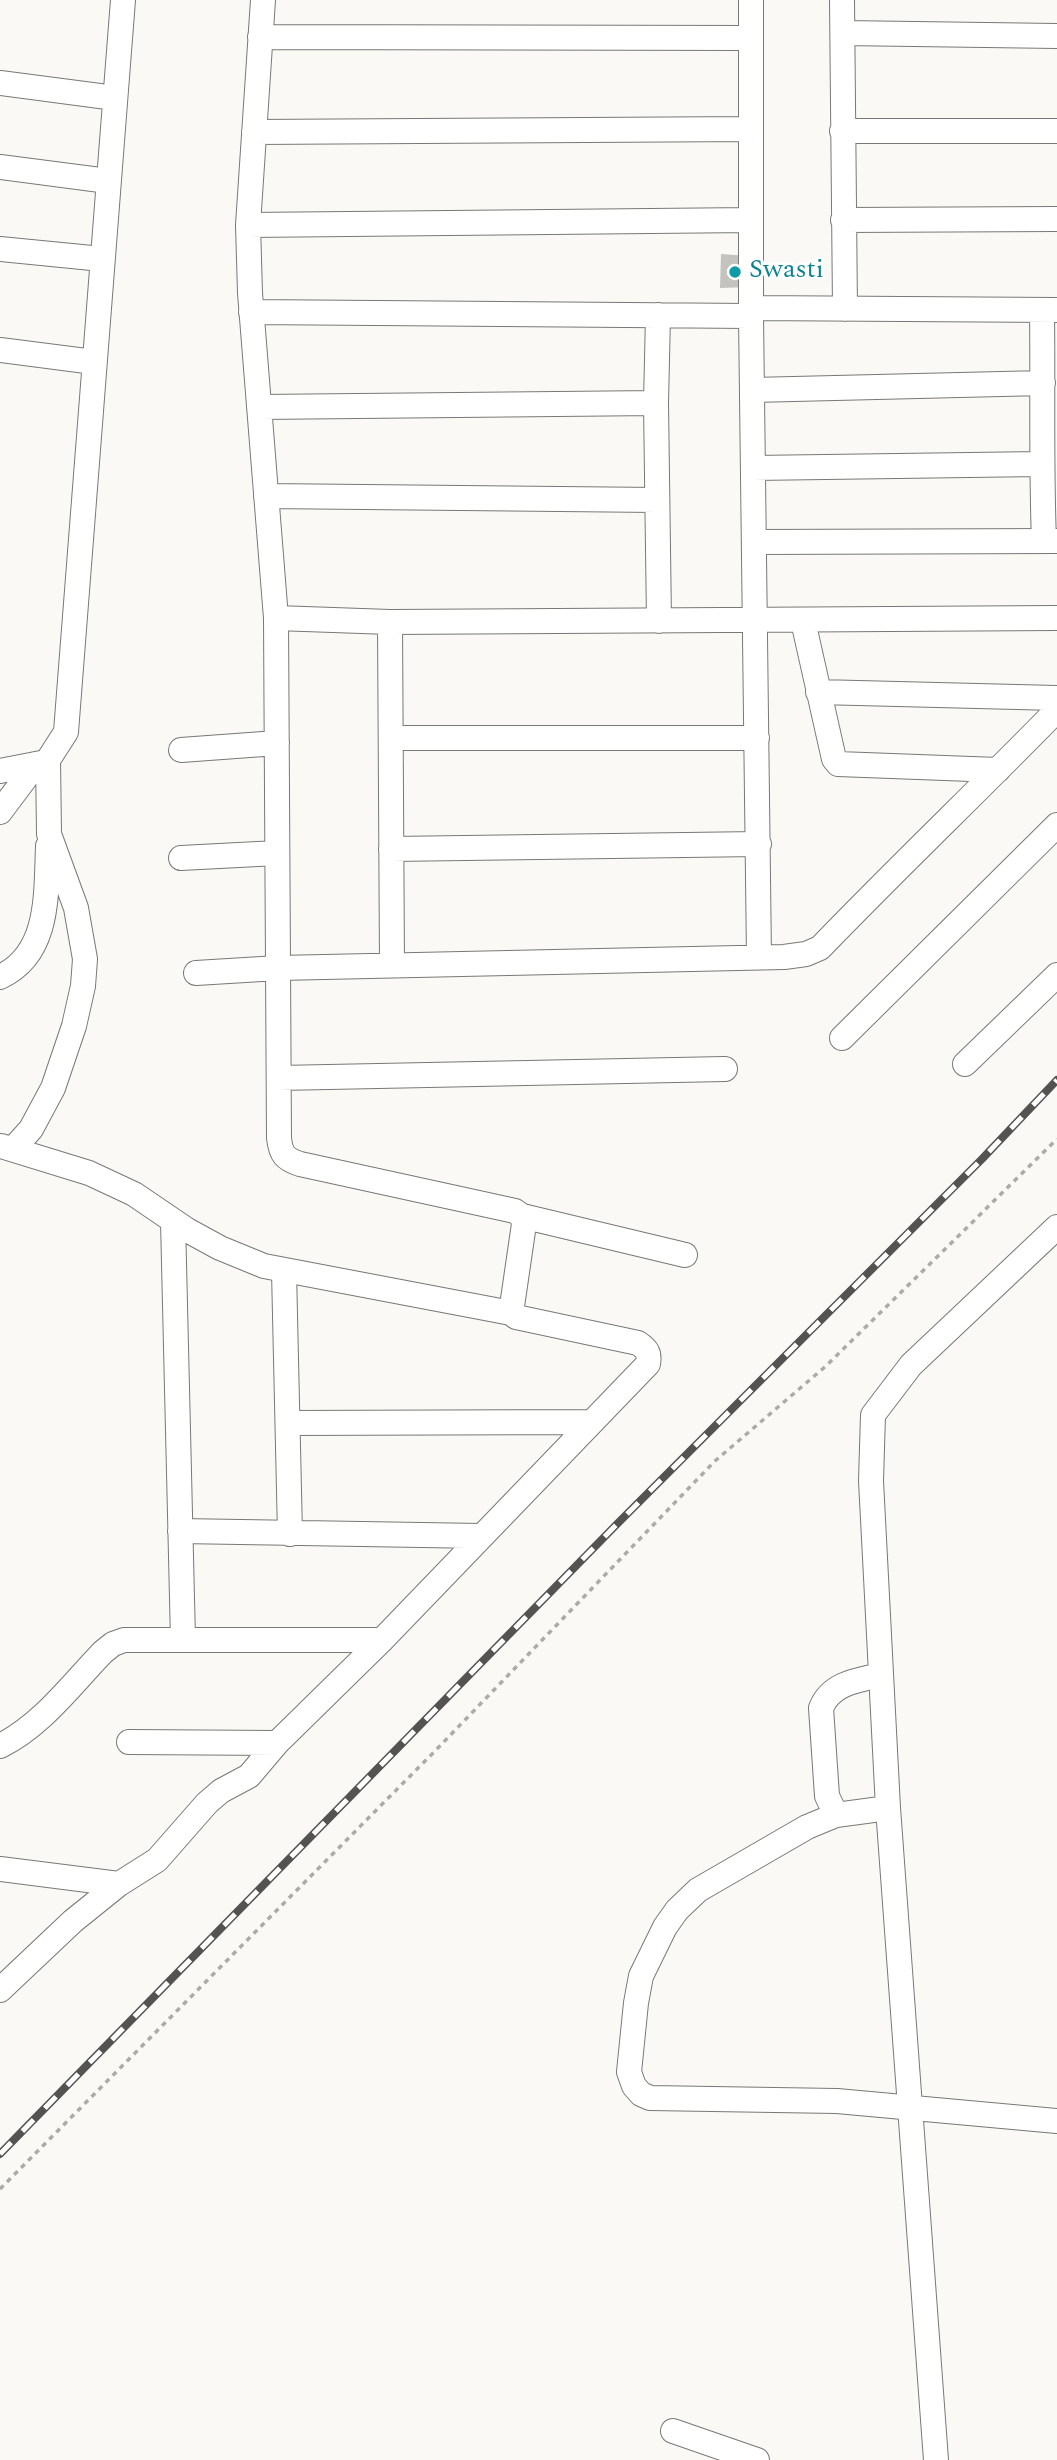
<!DOCTYPE html>
<style>
body{margin:0}
canvas{display:block;background:#faf9f5}
</style>
<canvas width="1057" height="2460"></canvas>
<script>
const g = document.querySelector('canvas').getContext('2d');
g.lineJoin = 'round';
function paint(path, color) { g.fillStyle = color; g.fill(path, 'evenodd'); }
function stroke(path, color, width, dash) { g.strokeStyle = color; g.lineWidth = width; g.lineCap = dash ? 'butt' : 'round'; g.setLineDash(dash || []); g.stroke(path); }
function label(font, color, halo, rows, align = 'center') {
  g.font = font + ' Spectral,serif'; g.lineWidth = 6; g.setLineDash([]); g.textBaseline = 'middle'; g.strokeStyle = halo; g.fillStyle = color; for (const [text, x, y, turn = 0] of rows) {
    g.save(); g.translate(x, y); g.rotate((+turn || 0) * Math.PI / 180); g.textAlign = isNaN(turn) ? turn : align; if (halo) g.strokeText(text, 0, 0); g.fillText(text, 0, 0); g.restore();
  }
}
paint(new Path2D(`
 M 721,254 L 749,256 L 749,287 L 720,288 Z`), '#c4c3bf');
const minor = new Path2D(`
 M 751,0 L 751,316 L 759,957
 M 842,0 L 845,309
 M 843,33 L 1057,36
 M 260,37 L 751,38
 M 0,83 L 115,98
 M 842,131 L 1057,131
 M 254,132 L 750,129
 M 0,167 L 108,181
 M 843,220 L 1057,219
 M 248,225 L 751,220
 M 0,249 L 102,259
 M 751,308 L 1057,310
 M 1042,310 C 1043,387 1041,464 1044,541
 M 251,312 L 751,316
 M 658,315 L 656,403 L 659,621
 M 0,350 L 94,362
 M 752,390 L 1043,383
 M 259,407 L 656,403
 M 753,468 L 1041,464
 M 266,496 L 657,500
 M 754,542 L 1057,541
 M 276,618 L 390,622 L 1057,618
 M 803,621 L 834,759 L 838,764 L 998,770
 M 390,622 L 392,965
 M 818,692 L 1057,698
 M 391,738 L 757,738
 M 181,750 L 277,743
 M 0,771 L 41,763
 M 0,812 L 36,764
 M 391,849 L 759,844
 M 181,858 L 277,853
 M 196,973 L 278,968 L 784,957 L 806,954 L 820,948 C 898,867 979,790 1057,710
 M 0,977 C 50,954 46,894 48,846
 M 842,1038 L 1057,825
 M 965,1064 L 1057,975
 M 279,1078 L 725,1069
 M 1,1146 L 89,1173 L 134,1194 L 187,1230 L 220,1248 L 264,1266 L 511,1313
 M 13,1149 L 31,1129 L 53,1088 L 74,1026 L 83,986 L 85,959 L 76,908 L 49,834 L 48,760 L 66,732 L 123,0
 M 522,1216 L 685,1255
 M 173,1221 L 183,1640
 M 284,1271 L 290,1534
 M 288,1423 L 592,1422
 M 180,1531 L 482,1536
 M 129,1742 L 277,1743
 M 0,1746 C 42,1725 71,1685 103,1652 L 113,1644 L 124,1640 L 382,1640
 M 888,1808 L 836,1815 L 807,1827 L 698,1890 L 677,1910 L 665,1927 L 641,1976 L 636,2003 L 629,2072 L 634,2086 L 641,2094 L 650,2098 L 837,2101 L 1057,2121
 M 836,1815 L 827,1796 L 821,1708 C 831,1683 858,1680 881,1675
 M 0,1869 L 119,1884
 M 0,1990 L 73,1921 L 119,1884 L 157,1860 L 207,1803 L 221,1791 L 249,1776 L 277,1743 L 382,1640 L 648,1364 C 650,1353 647,1349 638,1343 L 516,1317 L 511,1313 L 524,1224 L 522,1216 L 515,1211 L 300,1164 C 285,1159 281,1155 279,1138 L 276,618 L 250,293 L 248,225 L 263,0
 M 673,2431 L 757,2460
 M 936,2460 L 888,1808 L 871,1481 L 873,1415 L 911,1365 L 1057,1227`);
stroke(minor, '#797875', 26);
stroke(new Path2D(`
 M 0,2189 L 435,1751 L 715,1461 L 826,1366 L 1057,1139`), '#acaba8', 3.5, [5, 5]);
stroke(minor, '#fff', 24);
const rail = new Path2D(`
 M 0,2154 L 620,1521 L 982,1159 L 1057,1080`);
stroke(rail, '#545352', 8);
stroke(rail, '#fff', 5, [16]);
for (const [x, y, r, color] of [
 [735,272,7,"#0f9aa8"]
]) { const dot = new Path2D(); dot.arc(x, y, r, 0, 2 * Math.PI); g.fillStyle = color; g.fill(dot); stroke(dot, '#fff', 2.5); }
label('26px', '#0d838f', '#fff', [
 ["Swasti",749,272]
], 'left');
</script>
